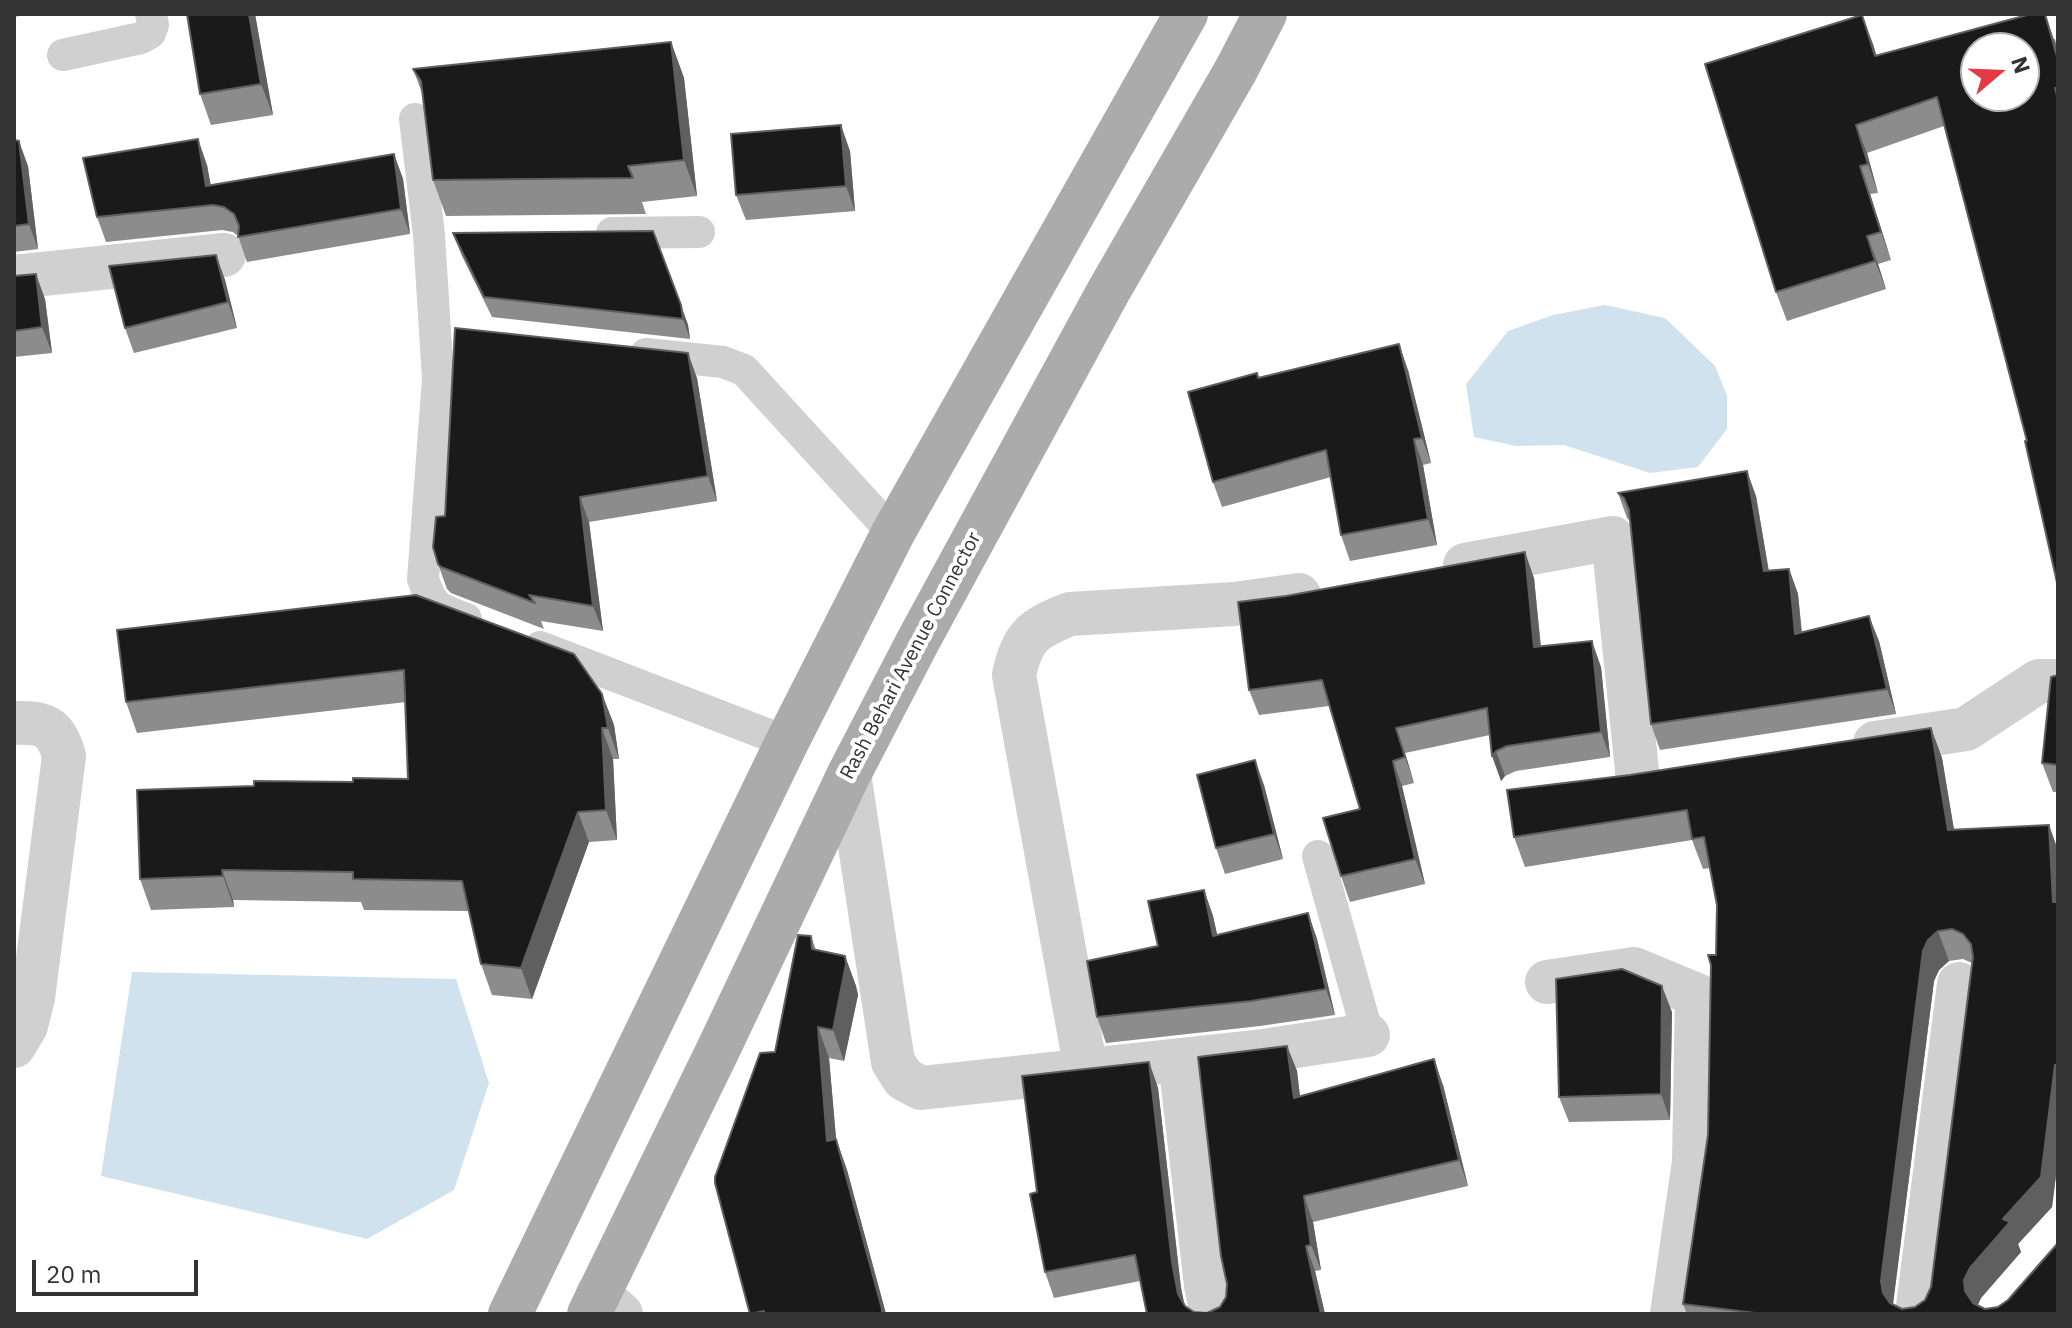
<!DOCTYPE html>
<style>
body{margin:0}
#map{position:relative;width:2072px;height:1328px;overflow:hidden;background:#fff;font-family:"IBM Plex Sans",sans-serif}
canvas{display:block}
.frame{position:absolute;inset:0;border:16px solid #333;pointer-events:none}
.north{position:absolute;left:1960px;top:32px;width:80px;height:80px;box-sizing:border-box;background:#fff;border:2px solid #adadad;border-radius:50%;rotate:71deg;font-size:22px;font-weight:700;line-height:32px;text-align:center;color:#333}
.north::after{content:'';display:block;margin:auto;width:28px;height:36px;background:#e63946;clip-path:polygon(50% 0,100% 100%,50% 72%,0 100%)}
.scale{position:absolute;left:32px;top:1260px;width:166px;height:36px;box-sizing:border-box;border:4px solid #333;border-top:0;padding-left:10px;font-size:24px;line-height:28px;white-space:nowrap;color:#333;-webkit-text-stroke:6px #fff;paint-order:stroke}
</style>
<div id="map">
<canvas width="2072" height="1328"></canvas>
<div class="frame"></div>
<div class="north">N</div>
<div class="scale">20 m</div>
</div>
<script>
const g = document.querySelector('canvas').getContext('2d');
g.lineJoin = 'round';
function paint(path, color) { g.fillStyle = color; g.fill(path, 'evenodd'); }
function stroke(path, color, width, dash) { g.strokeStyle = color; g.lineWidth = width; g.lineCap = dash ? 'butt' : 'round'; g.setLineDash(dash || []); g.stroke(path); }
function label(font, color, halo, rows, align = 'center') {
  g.font = font + ' "IBM Plex Sans",sans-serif'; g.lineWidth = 8; g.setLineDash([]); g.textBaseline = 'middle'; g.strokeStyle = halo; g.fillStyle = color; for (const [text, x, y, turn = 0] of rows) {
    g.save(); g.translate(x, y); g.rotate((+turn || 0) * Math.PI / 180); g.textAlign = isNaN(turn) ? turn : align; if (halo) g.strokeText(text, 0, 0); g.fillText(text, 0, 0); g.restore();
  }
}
paint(new Path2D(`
 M 1605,305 L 1665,318 L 1715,366 L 1727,396 L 1727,429 L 1698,467 L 1650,473 L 1564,445 L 1516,446 L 1474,437 L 1466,384 L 1508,331 L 1553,315 Z
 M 132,972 L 456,979 L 489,1083 L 454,1190 L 367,1239 L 101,1176 Z`), '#cfe2ee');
stroke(new Path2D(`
 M 63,55 L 141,38 L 150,33 L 153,25 L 151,14
 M 415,119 L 429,235 L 438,379 L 423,579 C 433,609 438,608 466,619
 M 612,233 L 699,232
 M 646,354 L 723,362 L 744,370 L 893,533
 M 540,647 L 787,742
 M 1318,856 L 1368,1035`), '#d0d0d0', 32);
stroke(new Path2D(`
 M 14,277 L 224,255
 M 1465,565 L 1613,538 L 1638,780
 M 14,723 C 44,722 56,726 64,756 L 33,998 L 26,1026 L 14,1046
 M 1875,743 L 1966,729 L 2039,681 L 2058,681
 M 849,774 L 893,1062 L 904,1079 L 921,1088 L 1263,1051 L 1368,1035
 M 1547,982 L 1634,969 L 1697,995 L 1694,1162 L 1672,1314
 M 1180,1060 L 1206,1285 L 1212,1314
 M 1086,1070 L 1014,675 C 1022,636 1034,628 1070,614 L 1234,604 L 1299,595
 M 598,1294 L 621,1314
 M 1917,1314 L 1959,984`), '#d0d0d0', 44);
stroke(new Path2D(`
 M 510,1314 L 787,742 L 893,533 L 1186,14
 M 589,1314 L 716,1054 L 849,774 L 918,641 L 1108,292 L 1236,70 L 1265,14`), '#ababab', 44);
paint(new Path2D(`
 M 14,14 L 31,14 L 14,17 Z
 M 255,14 L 273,115 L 211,125 L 200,94 Z
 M 2055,39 L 2058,51 L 2058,587 L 2027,441 L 1944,126 L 1867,153 L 1878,193 L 1870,194 L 1891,260 L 1878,264 L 1886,289 L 1787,321 L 1776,292 L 1873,44 L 1876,55 Z
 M 671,42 L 684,78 L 697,196 L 642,202 L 646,214 L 446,216 L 433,180 L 422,93 L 413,69 Z
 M 14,140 L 28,166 L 38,249 L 14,252 Z
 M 850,151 L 855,211 L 746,220 L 736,195 Z
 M 394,154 L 403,179 L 410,234 L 247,262 L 238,236 L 233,232 L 222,230 L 106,242 L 97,217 L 207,165 L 211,186 Z
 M 653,231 L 688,325 L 690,339 L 492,317 L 461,254 L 453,233 Z
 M 216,255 L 225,280 L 237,328 L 134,353 L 125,328 Z
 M 14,276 L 45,299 L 52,353 L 14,357 Z
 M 1408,370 L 1431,463 L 1423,465 L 1437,545 L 1350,561 L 1341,535 L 1331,477 L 1222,507 L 1213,482 L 1258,377 Z
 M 697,378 L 717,501 L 589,522 L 603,631 L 541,621 L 544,629 L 451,593 L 447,589 L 438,564 L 445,516 Z
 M 1618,493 L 1756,496 L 1769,571 L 1789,569 L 1798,594 L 1802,632 L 1879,641 L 1896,714 L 1660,750 L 1651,724 L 1630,521 L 1627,518 Z
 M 1534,578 L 1541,646 L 1601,667 L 1610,757 L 1516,771 L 1505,776 L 1501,781 L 1490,735 L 1405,753 L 1414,783 L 1402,786 L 1425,884 L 1350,902 L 1341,876 L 1360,809 L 1329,706 L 1259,715 L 1249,690 Z
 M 117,630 L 602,694 L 614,725 L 619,759 L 613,759 L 617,840 L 589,842 L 532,999 L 492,995 L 481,964 L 469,911 L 364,910 L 361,902 L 233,900 L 234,907 L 151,910 L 140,879 L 353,782 L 408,779 L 406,702 L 137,733 L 126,702 Z
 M 2058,675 L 2058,792 L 2053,792 L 2042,763 Z
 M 1931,728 L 1942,758 L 1954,830 L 2058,850 L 2058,1160 L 2052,1207 L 2018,1244 L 2021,1252 L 1981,1298 L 1978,1305 L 1985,1309 L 2058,1314 L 1687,1314 L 1683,1304 L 1708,1135 L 1716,955 L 1717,905 L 1710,868 L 1703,869 L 1692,840 L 1525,867 L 1514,837 L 1630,775 ZM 1963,959 L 1972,963 L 1931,1287 L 1925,1300 L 1915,1307 L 1902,1309 L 1893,1305 L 1934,981 L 1939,970 L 1949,961 Z
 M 1264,785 L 1283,859 L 1225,874 L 1216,848 Z
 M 1204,890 L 1213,916 L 1217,935 L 1308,913 L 1317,939 L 1335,1015 L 1260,1026 L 1106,1043 L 1097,1017 Z
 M 811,936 L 816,950 L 845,956 L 856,986 L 858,995 L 844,1061 L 829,1058 L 836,1139 L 847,1170 L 886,1314 L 750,1314 L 775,1052 Z
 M 1672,1012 L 1670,1120 L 1569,1122 L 1559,1097 Z
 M 1287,1046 L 1297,1071 L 1300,1096 L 1443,1085 L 1468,1186 L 1313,1222 L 1321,1270 L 1315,1271 L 1325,1314 L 1147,1314 L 1140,1281 L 1054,1298 L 1045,1272 L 1037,1192 L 1149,1062 L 1158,1088 L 1181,1288 L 1185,1306 L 1194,1312 L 1207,1313 L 1220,1307 L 1226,1297 Z`), '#8c8c8c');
paint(new Path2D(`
 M 249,14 L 255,14 L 273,115 L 261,84 Z
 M 2045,14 L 2058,51 L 2058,60 Z
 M 1862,15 L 1873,44 L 1885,84 L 1875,56 Z
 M 671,42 L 684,78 L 697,196 L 684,160 Z
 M 841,125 L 850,151 L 855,211 L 846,186 Z
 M 1856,125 L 1867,153 L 1878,193 L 1868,164 Z
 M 198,139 L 207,165 L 214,205 L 206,186 Z
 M 19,141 L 28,166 L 38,249 L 29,224 Z
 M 394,154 L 403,179 L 410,234 L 401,209 Z
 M 1860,166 L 1870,194 L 1891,260 L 1881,232 Z
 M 1867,236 L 1878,264 L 1886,289 L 1875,261 Z
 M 216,255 L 225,280 L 237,328 L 228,302 Z
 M 36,274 L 45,299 L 52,353 L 42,327 Z
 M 681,305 L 688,325 L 690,339 L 683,319 Z
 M 1399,344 L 1408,370 L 1431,463 L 1422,438 Z
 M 688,353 L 697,378 L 717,501 L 708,476 Z
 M 1414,439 L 1423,465 L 1437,545 L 1428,519 Z
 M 1747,471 L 1756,496 L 1773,597 L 1764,571 Z
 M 580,497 L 589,522 L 603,631 L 593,606 Z
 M 1525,552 L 1534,578 L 1543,672 L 1534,647 Z
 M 1789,569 L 1798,594 L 1804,660 L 1795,634 Z
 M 1869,616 L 1879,641 L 1896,714 L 1887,689 Z
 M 1592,641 L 1601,667 L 1610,757 L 1601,732 Z
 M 602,694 L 614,725 L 619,759 L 608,728 Z
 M 602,728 L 613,759 L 617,840 L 606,810 Z
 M 1396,728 L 1405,753 L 1414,783 L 1405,757 Z
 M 1931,728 L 1942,758 L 1959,860 L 1948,830 Z
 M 1496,751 L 1505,776 L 1501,781 L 1492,756 Z
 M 1255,760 L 1264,785 L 1283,859 L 1274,834 Z
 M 1393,761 L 1402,786 L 1425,884 L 1415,859 Z
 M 578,812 L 589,842 L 532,999 L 521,968 Z
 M 2049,825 L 2058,850 L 2058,917 L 2053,902 Z
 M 222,870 L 233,900 L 234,907 L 223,876 Z
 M 1204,890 L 1213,916 L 1223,961 L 1213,936 Z
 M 1308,913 L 1317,939 L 1335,1015 L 1326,989 Z
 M 1938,931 L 1949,961 L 1939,970 L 1934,981 L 1892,1311 L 1883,1293 L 1881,1281 L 1923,951 L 1928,940 Z
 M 845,956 L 856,986 L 858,995 L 844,1061 L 833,1030 Z
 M 1662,986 L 1672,1012 L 1670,1120 L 1661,1094 Z
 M 818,1027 L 829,1058 L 839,1172 L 827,1141 Z
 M 1287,1046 L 1297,1071 L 1303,1123 L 1294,1098 Z
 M 1434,1059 L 1443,1085 L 1468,1186 L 1459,1160 Z
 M 1149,1062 L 1158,1088 L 1181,1288 L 1186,1314 L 1178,1294 L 1172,1262 Z
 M 2055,1065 L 2058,1072 L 2058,1160 L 2052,1207 L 2018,1244 L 2021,1252 L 1981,1298 L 1975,1310 L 1965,1291 L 1964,1280 L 1970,1268 L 2003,1219 Z
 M 836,1139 L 847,1170 L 886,1314 L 882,1314 Z
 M 1304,1196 L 1313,1222 L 1321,1270 L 1311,1245 Z
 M 1306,1246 L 1315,1271 L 1325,1314 L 1321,1314 Z`), '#5f5f5f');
const building = new Path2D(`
 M 187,14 L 249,14 L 261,84 L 200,94 Z
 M 2031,14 L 2045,14 L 2058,60 L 2058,88 L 2055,88 L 2058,99 L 2058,587 L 2025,441 L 2027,441 L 1937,97 L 1856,125 L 1868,164 L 1860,166 L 1881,232 L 1867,236 L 1875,261 L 1776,292 L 1705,64 L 1862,15 L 1875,56 ZM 1976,48 L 2024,48 L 2024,96 L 1976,96 Z
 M 671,42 L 684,160 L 628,166 L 633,178 L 433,180 L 421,81 L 413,69 Z
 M 841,125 L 846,186 L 736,195 L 731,134 Z
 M 198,139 L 206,186 L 394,154 L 401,209 L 238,237 L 239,226 L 234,214 L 224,207 L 213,205 L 97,217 L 83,158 Z
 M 14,140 L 19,141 L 29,224 L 14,226 Z
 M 653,231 L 681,305 L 683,319 L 484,297 L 453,233 Z
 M 216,255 L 228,302 L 125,328 L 109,266 Z
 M 36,274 L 42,327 L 14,331 L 14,276 Z
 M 455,328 L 688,353 L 708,476 L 580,497 L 593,606 L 529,595 L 535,603 L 441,567 L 438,564 L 433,547 L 436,517 L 445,516 Z
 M 1399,344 L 1422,438 L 1414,439 L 1428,519 L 1341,535 L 1326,450 L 1213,482 L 1188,392 L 1257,373 L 1258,378 Z
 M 1747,471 L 1764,571 L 1789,569 L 1795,634 L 1869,616 L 1887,689 L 1651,724 L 1629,510 L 1624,498 L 1618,493 Z
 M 1525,552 L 1534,647 L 1592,641 L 1601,732 L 1507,746 L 1496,751 L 1492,756 L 1487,708 L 1396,728 L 1405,757 L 1393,761 L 1415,859 L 1341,876 L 1323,818 L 1360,809 L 1322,680 L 1249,690 L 1238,602 L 1286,596 Z
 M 416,595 L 574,654 L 602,694 L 608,728 L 602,728 L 606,810 L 578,812 L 521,968 L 481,964 L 462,881 L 353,879 L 353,872 L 222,870 L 223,876 L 140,879 L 137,790 L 254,786 L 254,781 L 353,782 L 353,778 L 408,779 L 404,670 L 126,702 L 117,630 Z
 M 2058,675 L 2058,765 L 2042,763 L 2051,677 Z
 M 1931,728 L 1948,830 L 2049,825 L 2053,902 L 2058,902 L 2058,1065 L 2055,1065 L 2041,1177 L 2003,1219 L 2010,1222 L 1970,1268 L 1964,1280 L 1965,1291 L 1973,1303 L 1985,1309 L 1998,1307 L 2008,1300 L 2058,1243 L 2058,1314 L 1763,1314 L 1683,1304 L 1708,1135 L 1711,965 L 1708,955 L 1716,955 L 1717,905 L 1704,837 L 1692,839 L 1687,810 L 1514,837 L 1507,790 L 1630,775 ZM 1952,929 L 1963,934 L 1971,944 L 1973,957 L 1931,1287 L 1925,1300 L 1915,1307 L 1902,1309 L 1890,1303 L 1883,1293 L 1881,1281 L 1923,951 L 1928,940 L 1938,931 Z
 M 1255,760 L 1274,834 L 1216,848 L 1197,775 Z
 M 1204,890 L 1213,936 L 1308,913 L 1326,989 L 1251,1001 L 1097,1017 L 1087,961 L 1158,946 L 1148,901 Z
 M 798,935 L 811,936 L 812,949 L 845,956 L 846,964 L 833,1030 L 818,1027 L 827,1141 L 836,1139 L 882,1309 L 882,1314 L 764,1314 L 764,1311 L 750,1314 L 715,1183 L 715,1177 L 760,1053 L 775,1052 Z
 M 1622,969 L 1662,986 L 1661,1094 L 1559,1097 L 1556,979 Z
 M 1287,1046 L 1294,1098 L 1434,1059 L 1459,1160 L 1304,1196 L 1311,1245 L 1306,1246 L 1321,1314 L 1147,1314 L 1135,1255 L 1045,1272 L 1030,1194 L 1037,1192 L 1022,1076 L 1149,1062 L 1172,1262 L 1178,1294 L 1185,1306 L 1194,1312 L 1207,1313 L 1220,1307 L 1226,1297 L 1227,1284 L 1221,1256 L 1198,1057 Z`);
paint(building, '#1a1a1a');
stroke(building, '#5f5f5f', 2);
label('20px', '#333', '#fff', [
 ["Rash Behari Avenue Connector",911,656,-62]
]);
</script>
